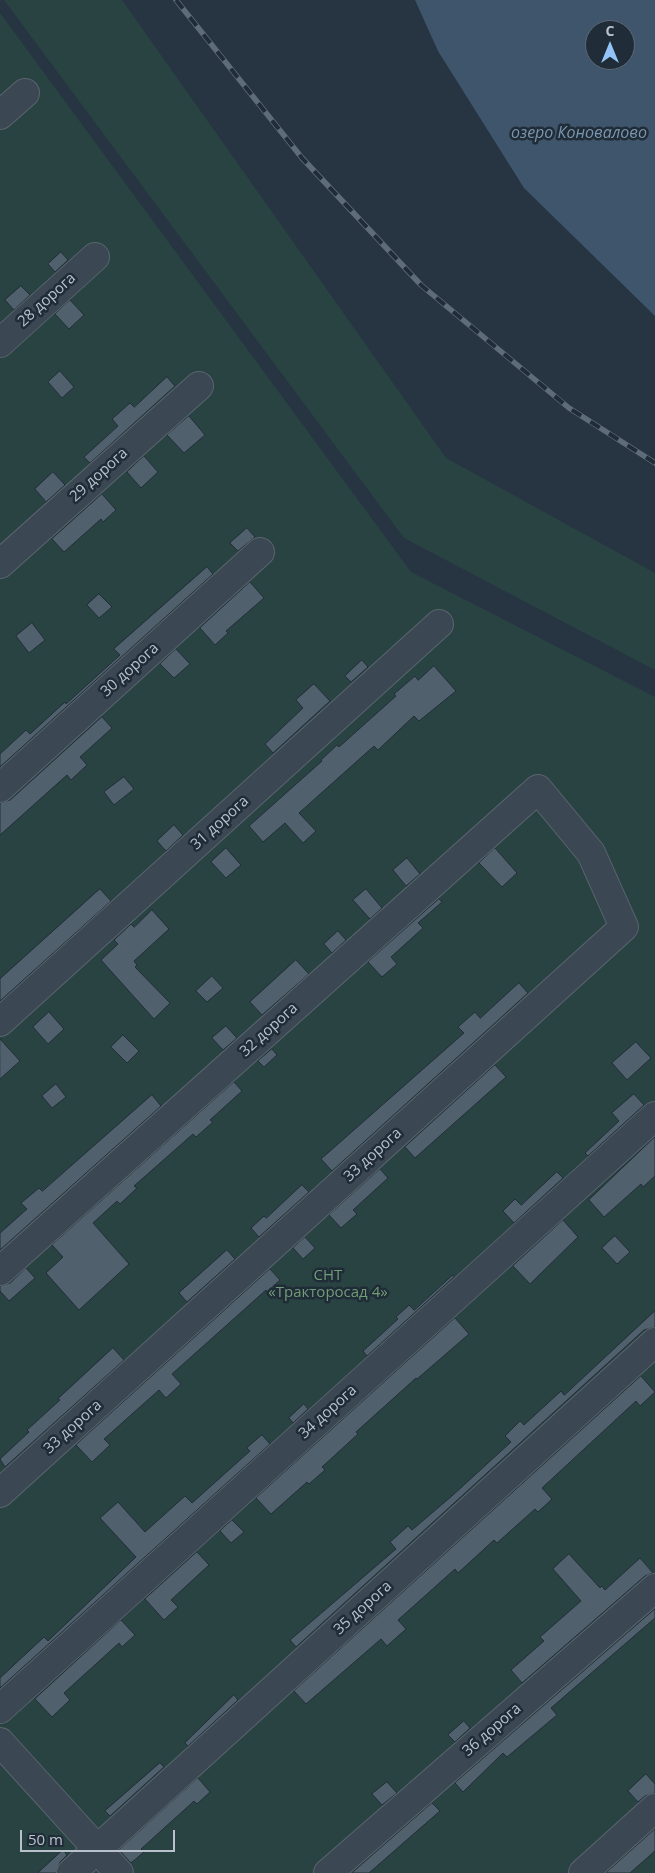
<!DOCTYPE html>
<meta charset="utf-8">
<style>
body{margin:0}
#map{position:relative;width:655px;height:1873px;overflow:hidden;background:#273542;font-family:"Open Sans",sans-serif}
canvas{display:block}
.north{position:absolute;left:585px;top:20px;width:50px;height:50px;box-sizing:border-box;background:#202c37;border:1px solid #5d6873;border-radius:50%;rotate:0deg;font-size:14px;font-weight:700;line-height:20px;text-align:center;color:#b9c2cc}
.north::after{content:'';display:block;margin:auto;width:18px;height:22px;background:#93c4f7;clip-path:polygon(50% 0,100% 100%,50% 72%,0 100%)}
.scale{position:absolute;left:20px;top:1830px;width:155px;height:22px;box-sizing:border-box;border:2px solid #b9c2cc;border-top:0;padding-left:6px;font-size:15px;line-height:18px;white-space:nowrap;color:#b9c2cc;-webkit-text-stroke:4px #202c37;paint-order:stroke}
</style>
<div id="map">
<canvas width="655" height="1873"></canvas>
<div class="north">С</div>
<div class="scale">50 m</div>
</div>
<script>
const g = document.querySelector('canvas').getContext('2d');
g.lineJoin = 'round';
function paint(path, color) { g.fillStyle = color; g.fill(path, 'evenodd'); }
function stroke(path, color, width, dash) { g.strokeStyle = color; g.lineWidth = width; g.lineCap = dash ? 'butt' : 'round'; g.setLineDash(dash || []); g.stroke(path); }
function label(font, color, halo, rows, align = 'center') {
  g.font = font + ' "Open Sans",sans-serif'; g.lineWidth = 5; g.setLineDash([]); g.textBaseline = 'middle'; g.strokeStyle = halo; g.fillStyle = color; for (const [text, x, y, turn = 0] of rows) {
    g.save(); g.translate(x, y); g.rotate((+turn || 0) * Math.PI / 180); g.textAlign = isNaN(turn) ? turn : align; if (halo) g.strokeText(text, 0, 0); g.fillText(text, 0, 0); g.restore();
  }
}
paint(new Path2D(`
 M 4,0 L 122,0 L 446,458 L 655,573 L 655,670 L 404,538 Z
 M 0,13 L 411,572 L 655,697 L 655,1873 L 0,1873 Z`), '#294343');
paint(new Path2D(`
 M 415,0 L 655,0 L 655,316 L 524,188 L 438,51 ZM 595,30 L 625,30 L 625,60 L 595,60 Z`), '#3e556b');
const building = new Path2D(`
 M 61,252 L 68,260 L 55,272 L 48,264 Z
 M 21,286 L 30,295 L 14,310 L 5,300 Z
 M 70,300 L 84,315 L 69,329 L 55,314 Z
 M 60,371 L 74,387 L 62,398 L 48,382 Z
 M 167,377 L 175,386 L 90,463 L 84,457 L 118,426 L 112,419 L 130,403 L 134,407 Z
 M 189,416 L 205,435 L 184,453 L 167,435 Z
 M 144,456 L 158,472 L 141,488 L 127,472 Z
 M 53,472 L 65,485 L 46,502 L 35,489 Z
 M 102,494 L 116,510 L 103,522 L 101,519 L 64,552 L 52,539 Z
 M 247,528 L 255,537 L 238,551 L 230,543 Z
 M 207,567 L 213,574 L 0,767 L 0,754 L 26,730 L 30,734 L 65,702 L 66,704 L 120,655 L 114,649 Z
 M 250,582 L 264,598 L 226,631 L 228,633 L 215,645 L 200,628 Z
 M 99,594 L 112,607 L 99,618 L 87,605 Z
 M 32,623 L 45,640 L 29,653 L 16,636 Z
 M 176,649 L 190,664 L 174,678 L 160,664 Z
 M 362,660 L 368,667 L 351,682 L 345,676 Z
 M 434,666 L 456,691 L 419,721 L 414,716 L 378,750 L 374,746 L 299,813 L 316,831 L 303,843 L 285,823 L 263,842 L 249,826 L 322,761 L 321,760 L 337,745 L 339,747 L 396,696 L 394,694 L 415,676 L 418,680 Z
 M 314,684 L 330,701 L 273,753 L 265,744 L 303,708 L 296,700 Z
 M 102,717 L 112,728 L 80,757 L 87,765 L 71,780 L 67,775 L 0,835 L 0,803 L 10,800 Z
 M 124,777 L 134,789 L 114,805 L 104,792 Z
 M 174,825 L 183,835 L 166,851 L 157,841 Z
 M 226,848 L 241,865 L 226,878 L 211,862 Z
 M 495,848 L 517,873 L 502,887 L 479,863 Z
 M 407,858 L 420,874 L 406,886 L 393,870 Z
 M 100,889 L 111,901 L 0,1001 L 0,979 Z
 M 366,889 L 382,908 L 370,919 L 353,900 Z
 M 439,899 L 442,902 L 418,923 L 423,928 L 391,957 L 397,964 L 382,977 L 368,962 Z
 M 152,910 L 169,929 L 134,961 L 137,965 L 135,967 L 170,1003 L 154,1019 L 101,960 L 118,944 L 114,940 L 131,924 L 134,927 Z
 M 338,931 L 346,940 L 332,953 L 324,944 Z
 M 296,960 L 309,974 L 262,1015 L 250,1002 Z
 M 212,976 L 223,988 L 207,1002 L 196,991 Z
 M 519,983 L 528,993 L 332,1171 L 321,1159 L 464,1033 L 458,1027 L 475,1012 L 480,1018 Z
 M 49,1012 L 64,1029 L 48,1044 L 33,1027 Z
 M 226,1026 L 237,1038 L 223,1050 L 212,1038 Z
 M 123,1035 L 139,1051 L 127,1063 L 111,1047 Z
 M 0,1039 L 20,1061 L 0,1079 Z
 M 636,1042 L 651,1058 L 627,1080 L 612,1063 Z
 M 272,1049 L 277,1055 L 264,1067 L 258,1061 Z
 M 495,1065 L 506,1077 L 415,1158 L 405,1147 Z
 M 234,1082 L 242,1091 L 210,1120 L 213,1122 L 196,1137 L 193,1134 L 134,1186 L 137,1188 L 120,1204 L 117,1201 L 93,1223 L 129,1264 L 79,1310 L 46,1273 L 63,1257 L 52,1245 Z
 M 56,1084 L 66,1097 L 52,1108 L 42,1096 Z
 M 634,1094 L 644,1105 L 588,1156 L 585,1153 L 619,1121 L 612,1113 Z
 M 152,1095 L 161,1106 L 0,1250 L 0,1233 L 27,1209 L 21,1203 L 39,1188 L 42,1191 Z
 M 655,1137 L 655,1176 L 643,1187 L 641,1184 L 604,1217 L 589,1200 Z
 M 380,1169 L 388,1178 L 353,1210 L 357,1214 L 341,1228 L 329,1215 Z
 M 557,1172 L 563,1178 L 514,1223 L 503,1211 L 515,1199 L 521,1205 Z
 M 302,1185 L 309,1192 L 259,1237 L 251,1228 L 264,1216 L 266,1218 Z
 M 563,1220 L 578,1237 L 530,1284 L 513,1266 Z
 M 615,1236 L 630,1252 L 617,1264 L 602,1248 Z
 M 305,1237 L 315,1248 L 303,1259 L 293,1248 Z
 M 227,1250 L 235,1259 L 187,1302 L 179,1293 Z
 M 26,1268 L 35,1278 L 9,1301 L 0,1291 L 0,1286 L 10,1283 Z
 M 270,1269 L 280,1280 L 267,1292 L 266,1290 L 172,1374 L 181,1384 L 166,1398 L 159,1390 L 104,1439 L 110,1445 L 92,1462 L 76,1445 Z
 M 453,1275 L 454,1277 L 367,1356 L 363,1351 L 398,1319 L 396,1317 L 409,1305 L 414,1310 Z
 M 655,1311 L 655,1327 L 644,1330 L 296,1647 L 290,1640 L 396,1549 L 390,1542 L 408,1526 L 412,1530 L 453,1495 L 511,1442 L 505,1436 L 520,1421 L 524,1425 L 561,1391 L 564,1395 Z
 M 455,1318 L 469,1334 L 417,1379 L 416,1378 L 356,1432 L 358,1434 L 322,1467 L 325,1470 L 309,1484 L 307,1482 L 271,1514 L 256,1498 Z
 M 113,1348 L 124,1360 L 5,1467 L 0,1459 L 29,1432 L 27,1430 L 60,1400 L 58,1399 Z
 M 641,1376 L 655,1392 L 640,1406 L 636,1401 L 542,1488 L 552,1499 L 538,1512 L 535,1509 L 497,1543 L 494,1540 L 458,1573 L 455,1569 L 398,1620 L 406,1629 L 387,1646 L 381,1639 L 306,1704 L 294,1691 Z
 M 304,1404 L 308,1409 L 293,1423 L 289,1418 Z
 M 262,1435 L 270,1444 L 0,1688 L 0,1678 L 44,1637 L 48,1641 L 136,1557 L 100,1518 L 118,1502 L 145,1532 L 185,1496 L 192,1503 L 250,1451 L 247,1448 Z
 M 232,1520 L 244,1532 L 231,1543 L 220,1531 Z
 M 197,1552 L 209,1565 L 171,1600 L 178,1607 L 164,1620 L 145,1599 Z
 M 569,1554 L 600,1588 L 602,1586 L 605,1590 L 640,1558 L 653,1573 L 645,1576 L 522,1683 L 511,1670 L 544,1641 L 540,1637 L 581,1601 L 553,1569 Z
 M 655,1609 L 655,1618 L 551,1708 L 557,1715 L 507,1757 L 503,1753 L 463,1792 L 455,1783 Z
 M 121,1620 L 135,1635 L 122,1647 L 119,1643 L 64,1693 L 70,1700 L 52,1717 L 35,1699 Z
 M 234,1695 L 238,1700 L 188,1746 L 185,1743 Z
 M 464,1721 L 470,1728 L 455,1742 L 448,1735 Z
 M 160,1763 L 164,1767 L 110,1816 L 105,1811 Z
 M 646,1774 L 655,1784 L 655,1793 L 645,1796 L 638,1802 L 628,1791 Z
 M 198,1778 L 210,1792 L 197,1804 L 194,1801 L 141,1849 L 144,1852 L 131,1863 L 119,1850 Z
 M 387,1782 L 397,1793 L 382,1805 L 372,1794 Z
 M 432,1803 L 440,1811 L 417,1831 L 369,1873 L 352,1873 Z
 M 655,1829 L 655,1851 L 630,1873 L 606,1873 Z
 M 63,1850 L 67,1855 L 60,1862 L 56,1873 L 38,1873 Z`);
paint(building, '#50606d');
stroke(building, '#222e39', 1);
const minor = new Path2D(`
 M 0,115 L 25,93
 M 0,343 L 95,257
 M 0,564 L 199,386
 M 0,788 L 260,552
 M 0,1022 L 439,624
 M 0,1271 L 538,789 L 591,853 L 624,927 L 0,1493
 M 0,1709 L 655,1116
 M 0,1742 L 119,1873
 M 71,1873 L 655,1342
 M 328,1873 L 655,1588
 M 583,1873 L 655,1808`);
stroke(minor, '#5a656f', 30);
stroke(minor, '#3b4752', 28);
const rail = new Path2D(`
 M 176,0 L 302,158 L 421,285 L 569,408 L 655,463`);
stroke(rail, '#5e6c79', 5.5);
stroke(rail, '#202c37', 4, [11]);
label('15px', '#b9c2cc', '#202c37', [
 ["28 дорога",47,300,-42],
 ["29 дорога",99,475,-42],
 ["30 дорога",130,670,-42],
 ["31 дорога",220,823,-42],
 ["32 дорога",269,1030,-42],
 ["33 дорога",373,1155,-42],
 ["34 дорога",328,1412,-42],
 ["33 дорога",73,1427,-42],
 ["35 дорога",363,1608,-42],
 ["36 дорога",492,1730,-41]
]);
label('15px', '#709c76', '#202c37', [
 ["СНТ",328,1276],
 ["«Тракторосад 4»",328,1293]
]);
label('italic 16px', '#7a96ae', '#202c37', [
 ["озеро Коновалово",579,133]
]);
</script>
